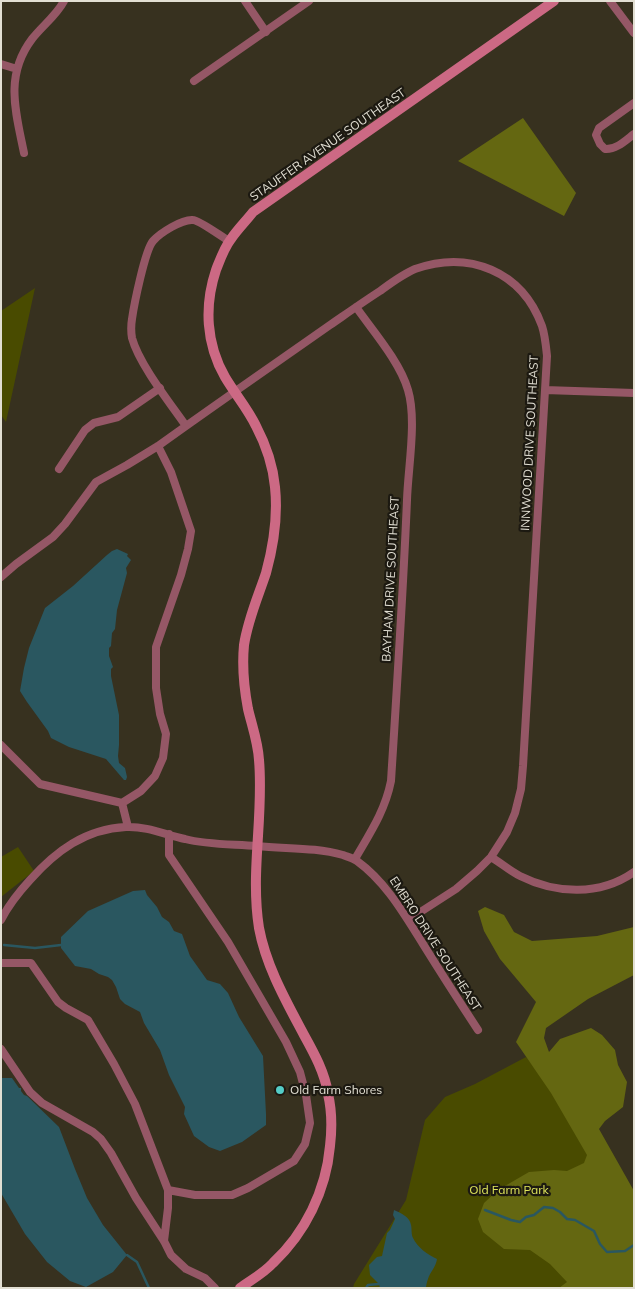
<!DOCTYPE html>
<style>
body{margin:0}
#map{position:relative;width:635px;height:1289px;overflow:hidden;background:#37311f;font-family:Mulish,sans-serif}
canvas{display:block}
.frame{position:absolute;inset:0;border:2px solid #e2dfd3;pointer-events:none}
</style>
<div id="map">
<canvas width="635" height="1289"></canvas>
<div class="frame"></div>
</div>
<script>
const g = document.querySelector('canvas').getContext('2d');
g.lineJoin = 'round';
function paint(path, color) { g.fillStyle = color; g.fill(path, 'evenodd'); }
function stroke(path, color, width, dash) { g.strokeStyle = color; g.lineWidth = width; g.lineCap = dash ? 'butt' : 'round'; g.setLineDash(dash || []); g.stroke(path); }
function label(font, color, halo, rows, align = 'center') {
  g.font = font + ' Mulish,sans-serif'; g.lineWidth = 4.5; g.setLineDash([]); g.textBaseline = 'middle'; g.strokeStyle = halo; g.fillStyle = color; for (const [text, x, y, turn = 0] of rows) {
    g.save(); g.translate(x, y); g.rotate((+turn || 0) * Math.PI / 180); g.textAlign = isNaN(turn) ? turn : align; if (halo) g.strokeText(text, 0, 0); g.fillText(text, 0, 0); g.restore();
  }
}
paint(new Path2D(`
 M 35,288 L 6,422 L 1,415 L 1,311 Z
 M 18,847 L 34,871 L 1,897 L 1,857 Z
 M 526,1057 L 597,1143 L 634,1288 L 353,1288 L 354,1284 L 406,1200 L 425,1120 L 445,1097 L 475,1084 Z`), '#494b00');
paint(new Path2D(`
 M 523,118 L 576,193 L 564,216 L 458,161 Z
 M 485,907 L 504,915 L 514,932 L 532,941 L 597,936 L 634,927 L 634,975 L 588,999 L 546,1028 L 544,1038 L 549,1052 L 560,1039 L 591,1028 L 602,1035 L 615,1050 L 618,1065 L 627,1082 L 623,1107 L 605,1121 L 599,1129 L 634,1191 L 634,1288 L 559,1288 L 567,1282 L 550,1264 L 530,1250 L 504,1249 L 483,1232 L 478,1219 L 484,1203 L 498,1190 L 529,1172 L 554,1170 L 567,1171 L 584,1163 L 587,1155 L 551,1093 L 516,1042 L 536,1002 L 500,959 L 484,931 L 478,911 Z`), '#646711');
paint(new Path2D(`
 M 117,549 L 128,554 L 127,556 L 131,560 L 126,568 L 127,573 L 117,610 L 115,629 L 112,633 L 111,646 L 109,648 L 109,656 L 113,667 L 111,669 L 111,676 L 119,715 L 119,745 L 118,756 L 119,763 L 125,768 L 127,777 L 126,780 L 124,780 L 106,759 L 69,747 L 51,738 L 48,731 L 27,702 L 20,691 L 24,668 L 29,648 L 45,608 L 73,586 L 107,555 L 112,551 Z
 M 145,890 L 147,895 L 157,907 L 162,917 L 169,922 L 174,931 L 182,934 L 190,956 L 207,980 L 220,984 L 228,993 L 239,1017 L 263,1056 L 266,1114 L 266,1125 L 242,1142 L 220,1151 L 209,1147 L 194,1136 L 184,1114 L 185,1107 L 169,1075 L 160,1050 L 144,1023 L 140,1012 L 125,1004 L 120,999 L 116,987 L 112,980 L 108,977 L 99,974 L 91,969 L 75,966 L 61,948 L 61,937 L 88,911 L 133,891 Z
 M 1,1078 L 12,1078 L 19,1088 L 21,1088 L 21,1091 L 24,1095 L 27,1096 L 59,1127 L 75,1169 L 87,1198 L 103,1225 L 127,1255 L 113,1272 L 86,1287 L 70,1281 L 47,1262 L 25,1234 L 1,1193 Z
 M 394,1210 C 401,1213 410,1217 411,1225 C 412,1229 411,1234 413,1238 C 417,1247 428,1255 437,1259 C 436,1267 430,1272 428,1279 C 427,1281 426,1286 426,1288 L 380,1288 L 379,1284 L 370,1275 L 369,1265 L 377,1257 L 382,1256 L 387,1233 L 390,1230 L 395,1219 L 393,1215 Z`), '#2a5760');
stroke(new Path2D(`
 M 4,945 L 35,948 L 61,945
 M 485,1210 L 511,1220 L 520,1222 L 526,1217 L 534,1215 L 544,1207 L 553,1208 L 560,1212 L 567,1219 L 575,1220 L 594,1231 L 600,1244 L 607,1252 L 625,1251 L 634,1245
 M 127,1255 L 137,1262 L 149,1288
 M 366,1288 L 368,1285 L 379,1284`), '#2a5760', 2.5);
stroke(new Path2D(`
 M 245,1 L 266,32
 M 610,1 L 634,33
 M 1,64 L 17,69
 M 194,81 L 309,1
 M 634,103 L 599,128 L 596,135 L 600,144 L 605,149 C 616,150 626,140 634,134
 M 24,153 C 16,113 4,76 32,39 C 42,26 56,16 64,1
 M 545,390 L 634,393
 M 186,426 C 170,403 139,364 132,338 C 131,332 131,325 132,319 C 134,305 145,250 153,241 C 160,233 182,219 193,220 C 199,220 222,237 229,241
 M 59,469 L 85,430 L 94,423 L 118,417 L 160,388
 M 1,577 L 16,564 L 53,537 L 65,524 L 96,482 L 127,465 L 158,446 C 215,405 273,365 330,325 C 346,314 363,302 380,291 C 391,283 403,274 415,269 C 469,250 522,271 542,326 C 545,335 546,346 547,356 L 523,766 L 521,789 L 515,813 L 507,832 L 491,857 L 477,871 L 456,889 L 408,920
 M 1,745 L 40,784 L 122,803
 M 122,803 L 141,791 L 155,776 L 163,758 L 166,734 L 160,714 L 156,688 L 156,647 L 181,575 L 188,549 L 191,531 L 171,472 L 158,446
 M 122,803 L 128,827
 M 491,857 C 501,863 510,871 520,876 C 556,894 600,896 634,872
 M 355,859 C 370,833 385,811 391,781 C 397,687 403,594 407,500 C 408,468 417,420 408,390 C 400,362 373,331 356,307
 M 1,920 C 8,906 19,892 30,880 C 56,851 85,829 126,827 C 147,826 166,835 185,839 C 208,845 233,844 257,846 C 286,849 315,847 343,855 C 348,857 353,858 357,861 C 386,882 404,914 423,944 C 441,973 459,1001 478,1030
 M 1,963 L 31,963 L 58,1002 L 66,1008 L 88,1020 L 114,1064 L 135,1104 L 168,1190 L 168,1208 L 164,1241
 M 1,1049 L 30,1092 L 42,1103 L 93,1132 L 101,1139 L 111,1153 L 136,1198 L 164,1241 L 171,1255 L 186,1269 L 205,1278 L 215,1288
 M 168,1190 L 195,1195 L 232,1195 L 248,1188 L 294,1161 L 305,1144 L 310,1123 L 306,1095 L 300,1072 L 286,1042 L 228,942 L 169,855 L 169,834`), '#955766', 8);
stroke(new Path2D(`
 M 240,1288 C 251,1280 264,1273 273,1263 C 305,1233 326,1191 330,1146 C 332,1129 332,1111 328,1094 C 325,1073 314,1053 304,1035 C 286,1001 266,966 259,928 C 250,871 264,816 259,760 C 258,742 252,726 248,709 C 244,688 242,666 244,645 C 248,619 258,597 266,573 C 274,544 278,516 275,487 C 273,466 266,445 256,426 C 248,409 235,394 225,377 C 206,344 204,306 216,270 C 220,260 224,248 231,239 C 237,230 246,221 253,212 L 554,1`), '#cc6984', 10);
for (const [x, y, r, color] of [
 [280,1090,5,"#54cdc7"]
]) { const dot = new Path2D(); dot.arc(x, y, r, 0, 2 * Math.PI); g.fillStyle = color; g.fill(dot); stroke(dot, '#1c1911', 2); }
label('12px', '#e2dfd3', '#1c1911', [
 ["STAUFFER AVENUE SOUTHEAST",328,145,-35],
 ["INNWOOD DRIVE SOUTHEAST",530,443,-87],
 ["BAYHAM DRIVE SOUTHEAST",391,579,-87],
 ["EMBRO DRIVE SOUTHEAST",435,944,57]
]);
label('12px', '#e2dfd3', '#1c1911', [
 ["Old Farm Shores",290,1090]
], 'left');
label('12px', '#dfe55c', '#1c1911', [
 ["Old Farm Park",509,1190]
]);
</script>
